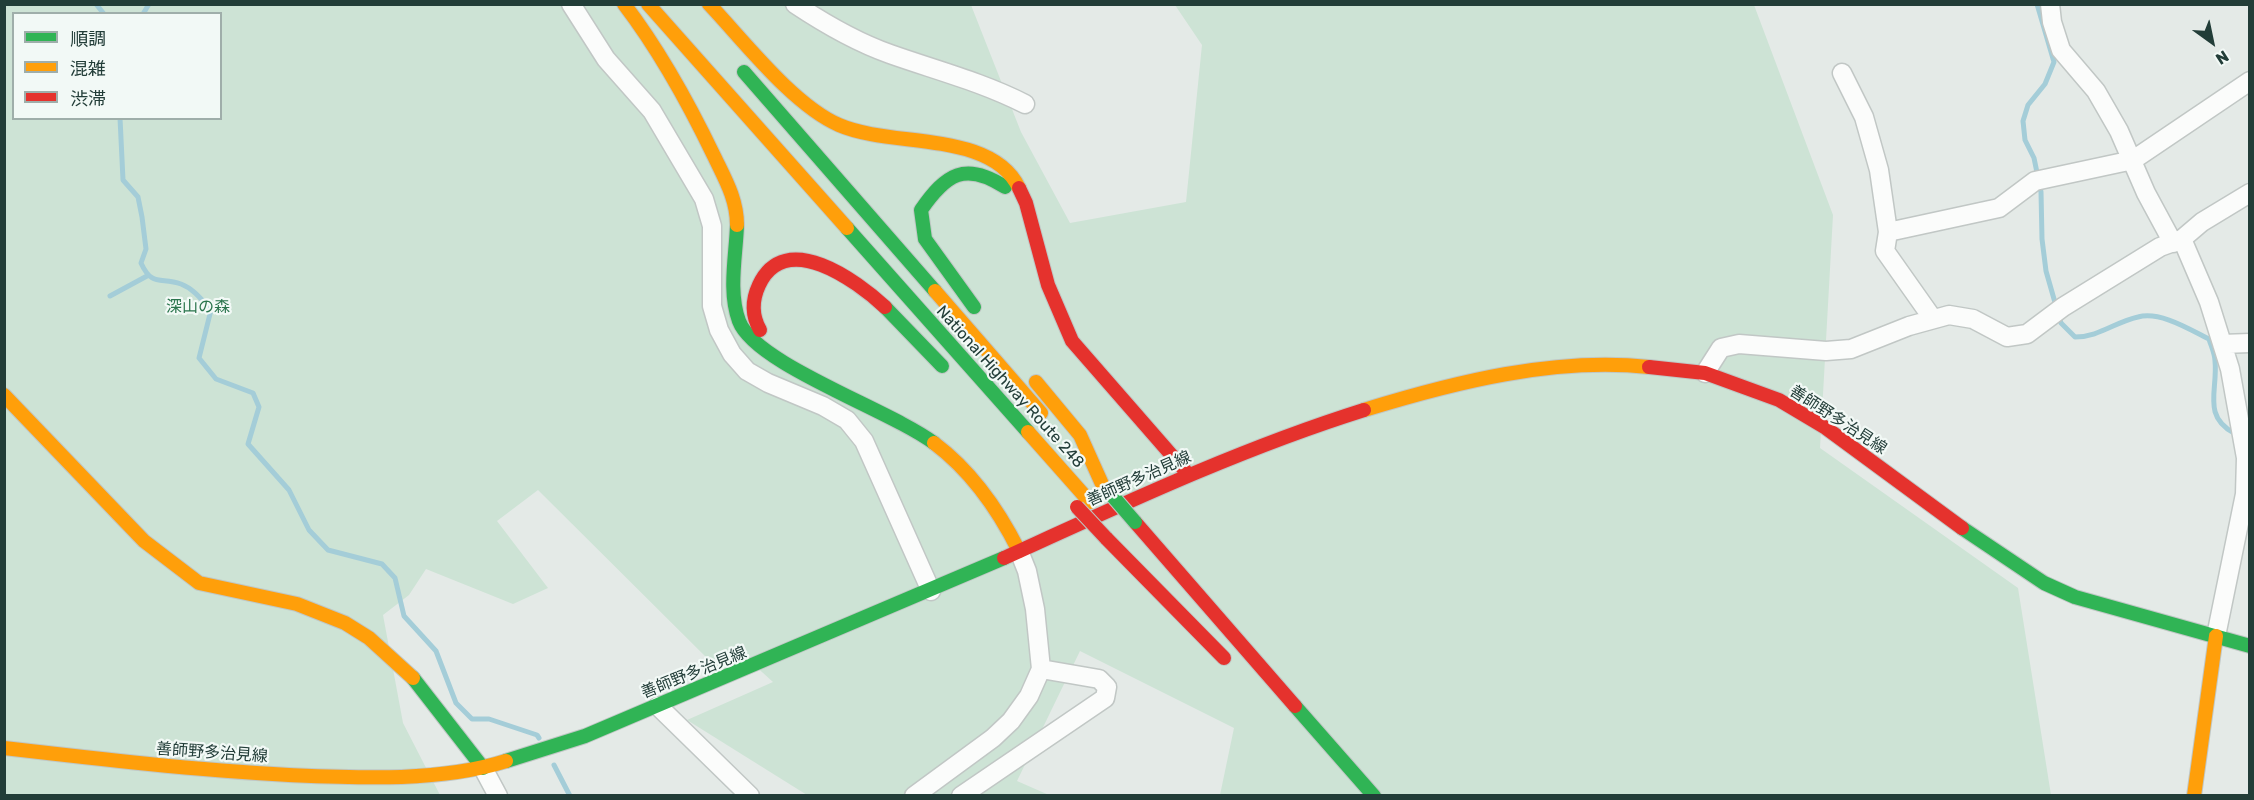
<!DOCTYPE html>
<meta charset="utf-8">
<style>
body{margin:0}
#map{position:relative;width:2254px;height:800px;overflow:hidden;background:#e4eae7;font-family:Rubik,"Noto Sans JP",sans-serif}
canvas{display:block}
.frame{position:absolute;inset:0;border:6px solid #223d38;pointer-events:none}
.legend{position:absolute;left:12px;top:12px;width:210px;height:108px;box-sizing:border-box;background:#f2f9f6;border:2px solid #9faeaa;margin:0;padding:8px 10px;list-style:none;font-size:18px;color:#223d38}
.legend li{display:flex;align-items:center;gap:12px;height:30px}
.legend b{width:30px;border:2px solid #9faeaa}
.north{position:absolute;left:2182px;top:12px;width:60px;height:60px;-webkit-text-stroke:4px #f2f9f6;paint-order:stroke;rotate:147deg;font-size:16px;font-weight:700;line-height:24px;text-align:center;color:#223d38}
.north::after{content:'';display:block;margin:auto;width:21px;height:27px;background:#223d38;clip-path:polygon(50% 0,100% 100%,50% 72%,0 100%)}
</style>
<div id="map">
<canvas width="2254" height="800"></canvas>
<div class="frame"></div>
<ul class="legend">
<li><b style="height:8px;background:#30b455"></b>順調</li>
<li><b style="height:8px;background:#ff9f0a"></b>混雑</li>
<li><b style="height:8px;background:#e5322d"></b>渋滞</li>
</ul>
<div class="north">N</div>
</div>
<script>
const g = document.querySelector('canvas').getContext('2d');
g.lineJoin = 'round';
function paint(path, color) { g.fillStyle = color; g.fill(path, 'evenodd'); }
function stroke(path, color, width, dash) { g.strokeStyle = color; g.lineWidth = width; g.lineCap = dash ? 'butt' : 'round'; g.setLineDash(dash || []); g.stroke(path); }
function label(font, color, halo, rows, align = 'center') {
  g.font = font + ' Rubik,"Noto Sans JP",sans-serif'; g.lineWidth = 4.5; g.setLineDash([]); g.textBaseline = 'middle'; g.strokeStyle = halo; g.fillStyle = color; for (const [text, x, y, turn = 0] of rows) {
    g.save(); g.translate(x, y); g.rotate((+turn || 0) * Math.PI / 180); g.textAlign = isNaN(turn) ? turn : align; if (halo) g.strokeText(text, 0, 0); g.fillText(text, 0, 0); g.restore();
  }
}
paint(new Path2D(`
 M 5,4 L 971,5 L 1021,132 L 1070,223 L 1186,202 L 1202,45 L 1175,5 L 1754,5 L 1833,215 L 1820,448 L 2018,588 L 2051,795 L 1220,795 L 1234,728 L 1080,651 L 1017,781 L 1049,795 L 807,795 L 687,720 L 773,682 L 741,653 L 716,667 L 538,490 L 497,521 L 548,588 L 513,604 L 426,569 L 409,595 L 383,615 L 403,723 L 440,795 L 5,796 ZM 14,14 L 220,14 L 220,118 L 14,118 Z`), '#cde3d5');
stroke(new Path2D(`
 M 96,4 L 104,14
 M 2037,4 L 2054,62 L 2045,84 L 2028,105 L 2023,121 L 2025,140 L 2034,158 L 2041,192 L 2042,239 L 2046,271 L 2056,306
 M 143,14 L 149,4
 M 120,118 L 123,180 L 138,197 L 142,217 L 146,249 L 141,263 C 152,287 160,277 181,284 C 194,289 202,300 211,310 L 199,358 L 216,379 L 253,393 L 259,407 L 248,444 L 289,490 L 309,530 L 328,550 L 382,564 L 395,578 L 404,616 L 436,651 L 456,703 L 472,719 L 489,719 L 537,735 L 539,738
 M 110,296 L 147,276
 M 2059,315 L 2061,323 L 2075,337 C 2099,337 2115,322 2138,317 C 2160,311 2189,329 2209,339 C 2211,346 2215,354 2215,361 C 2218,390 2202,416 2234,433
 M 554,765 L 570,796`), '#a4cdd8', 5);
const street = new Path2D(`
 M 571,4 L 606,59 L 652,111 L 704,199 L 712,226 L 712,306 L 719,330 L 732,354 L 747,371 L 768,383 L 823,406 L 847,420 L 864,441 L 931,591
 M 795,4 C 825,24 856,42 890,54 C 935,70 982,82 1025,104
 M 2050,4 L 2052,22 L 2061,50 L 2096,91 L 2119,131 L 2146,193 L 2173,243
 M 1842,73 L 1864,117 L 1879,170 L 1888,232
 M 2182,239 L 2209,302 L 2230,369 L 2246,458 L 2245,494 L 2216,636
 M 1933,319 L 1885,251 L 1888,232 L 1999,208 L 2035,181 L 2133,160 L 2250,81
 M 2222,344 L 2250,343
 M 1705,373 L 1721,348 L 1739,344 L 1826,351 L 1851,349 L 1909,326 L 1949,315 L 1973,319 L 2007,337 L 2027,334 L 2063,307 L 2160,247 L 2182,239 L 2202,222 L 2250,193
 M 658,706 L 750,796
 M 483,768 L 498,796
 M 914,796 L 993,738 L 1011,721 L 1029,696 L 1041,669 L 1035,609 L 1027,571 L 1019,551
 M 961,796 L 1105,698 L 1107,687 L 1099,679 L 1041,669`);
const fast = new Path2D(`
 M 744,72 L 935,291
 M 737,225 C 736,256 728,291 739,321 C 755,364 890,410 934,443
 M 847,228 L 1028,432
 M 885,307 L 942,366
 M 974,307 L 925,239 L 921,210 C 946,174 965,161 1005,187
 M 1962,528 L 2044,583 L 2075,597 L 2250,646
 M 413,678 L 483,768
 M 1295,706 L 1374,796
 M 506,761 L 585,736 L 1004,558`);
const slow = new Path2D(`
 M 624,4 C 660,51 688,102 714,156 C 725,179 737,199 737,225
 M 648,4 L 847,228
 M 709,4 C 744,41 793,105 839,125 C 892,148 991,130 1019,188
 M 935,291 L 1041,413
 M 1036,382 L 1080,435 L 1102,484
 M 4,395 L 144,541 L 199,583 L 297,604 L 345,623 L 369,638 L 413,678
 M 1364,410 C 1455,382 1554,357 1649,367
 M 1028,432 L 1090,502
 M 934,443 C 970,470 999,511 1019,551
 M 4,748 C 99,759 194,770 289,775 C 359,778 440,782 506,761
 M 2194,796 L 2216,636`);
const jam = new Path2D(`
 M 1019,188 L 1026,203 L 1048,285 L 1072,341 L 1188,474
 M 760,330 C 752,316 752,300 759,285 C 785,228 857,281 885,307
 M 1649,367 L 1705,373 L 1779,400 L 1826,428 L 1962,528
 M 1135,522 L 1295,706
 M 1106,538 L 1224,658
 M 1004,558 C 1123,504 1240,449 1364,410`);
stroke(street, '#c1c7c5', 21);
stroke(fast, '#c0c7c5', 16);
stroke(slow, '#c0c7c5', 16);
stroke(jam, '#c0c7c5', 16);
stroke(street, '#fbfcfb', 18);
stroke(fast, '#30b455', 14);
stroke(slow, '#ff9f0a', 14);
stroke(jam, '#e5322d', 14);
const fastBridge = new Path2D(`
 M 1110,493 L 1135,522`);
const jamBridge = new Path2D(`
 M 1077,507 L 1106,538`);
stroke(fastBridge, '#bdc6c3', 16, []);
stroke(jamBridge, '#bdc6c3', 16, []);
stroke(fastBridge, '#30b455', 14);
stroke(jamBridge, '#e5322d', 14);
label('16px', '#2b754d', '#f2f9f6', [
 ["深山の森",198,307]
]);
label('16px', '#223d38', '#f2f9f6', [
 ["National Highway Route 248",1010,387,48],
 ["善師野多治見線",1838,420,33],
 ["善師野多治見線",1139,479,-24],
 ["善師野多治見線",694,673,-22],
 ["善師野多治見線",212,753,4]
]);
</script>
